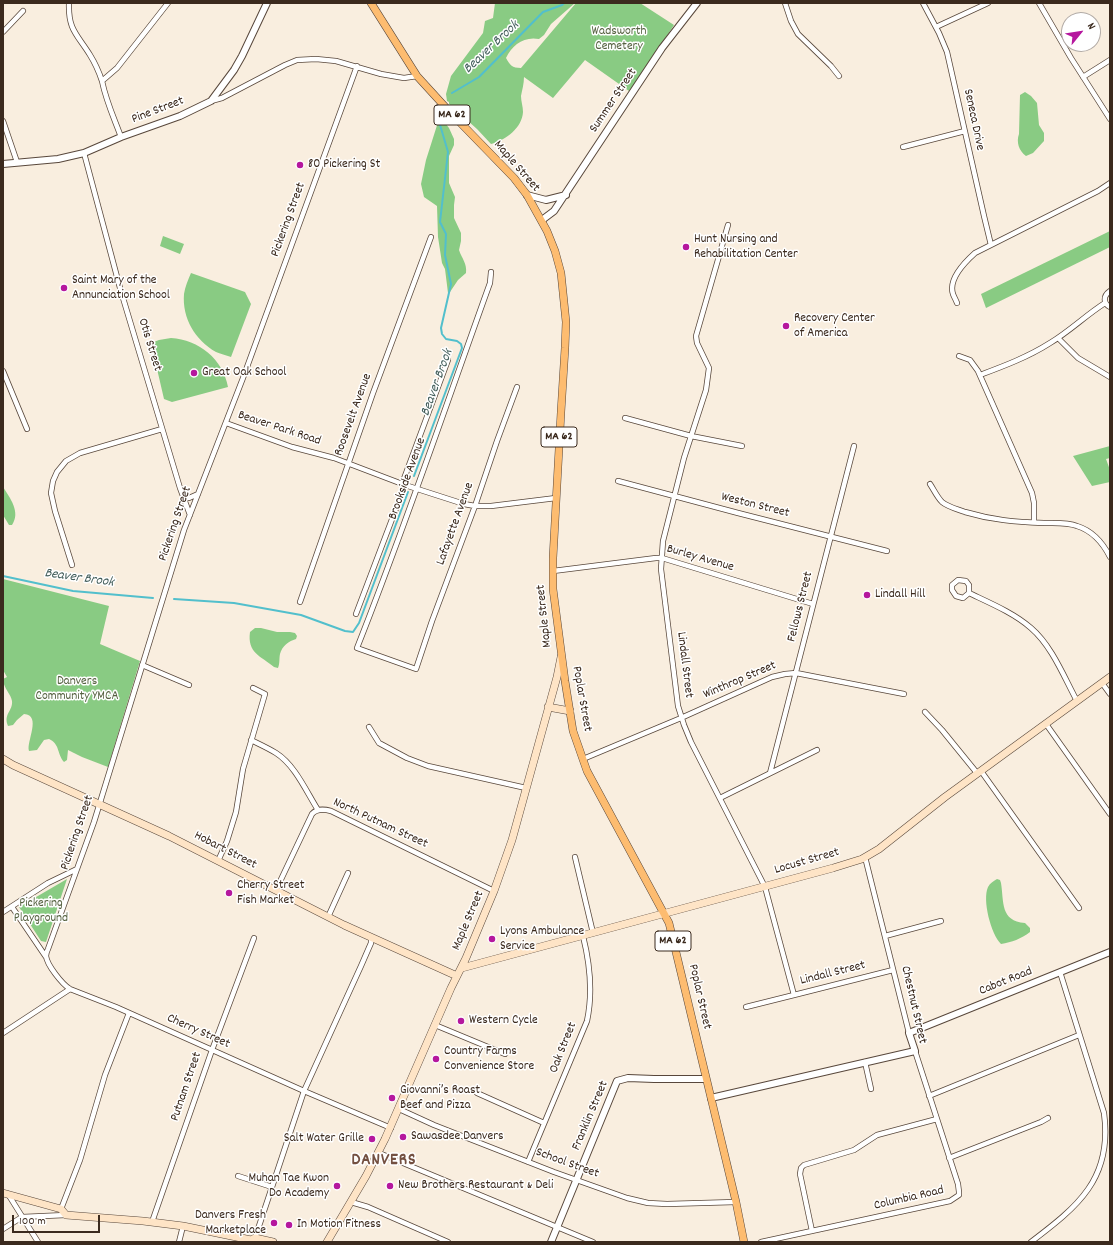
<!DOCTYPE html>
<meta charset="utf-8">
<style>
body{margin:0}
#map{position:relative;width:1113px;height:1245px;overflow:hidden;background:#f9eedf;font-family:Dekko,sans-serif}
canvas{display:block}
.frame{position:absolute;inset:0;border:4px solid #3b2a1e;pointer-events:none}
.north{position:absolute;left:1061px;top:12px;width:40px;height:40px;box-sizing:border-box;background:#fff;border:1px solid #b1aaa5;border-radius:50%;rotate:60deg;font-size:11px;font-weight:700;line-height:16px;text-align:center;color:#3b2a1e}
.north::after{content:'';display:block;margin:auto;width:14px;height:18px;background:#b5179e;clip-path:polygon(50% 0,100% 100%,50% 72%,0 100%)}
.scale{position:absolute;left:12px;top:1215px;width:88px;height:18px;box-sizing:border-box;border:2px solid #3b2a1e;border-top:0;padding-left:5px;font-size:12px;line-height:14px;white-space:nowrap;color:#3b2a1e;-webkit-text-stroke:3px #fff;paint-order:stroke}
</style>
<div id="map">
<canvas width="1113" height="1245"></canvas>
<div class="frame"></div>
<div class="north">N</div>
<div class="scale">100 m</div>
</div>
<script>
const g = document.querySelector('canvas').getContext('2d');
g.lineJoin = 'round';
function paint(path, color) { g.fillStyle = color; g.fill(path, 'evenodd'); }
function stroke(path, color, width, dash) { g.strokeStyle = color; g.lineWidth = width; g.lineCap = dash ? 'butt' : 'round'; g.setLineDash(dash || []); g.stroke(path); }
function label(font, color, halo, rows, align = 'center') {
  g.font = font + ' Dekko,sans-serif'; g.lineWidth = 3; g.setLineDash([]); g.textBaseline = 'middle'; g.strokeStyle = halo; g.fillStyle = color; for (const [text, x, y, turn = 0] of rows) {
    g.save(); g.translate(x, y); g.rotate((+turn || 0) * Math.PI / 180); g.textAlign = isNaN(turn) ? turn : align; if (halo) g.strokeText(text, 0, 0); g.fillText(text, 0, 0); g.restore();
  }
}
paint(new Path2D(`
 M 495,3 L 575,3 L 551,24 L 544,35 L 539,39 C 524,36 512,45 506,58 C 510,65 512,68 521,68 L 576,3 L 640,3 L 674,25 L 642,74 L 629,91 L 585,60 L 553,98 L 524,77 C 524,84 522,90 521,96 C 521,101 523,107 523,112 C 522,128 506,140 491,144 L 477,129 L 449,104 L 449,102 L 447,101 L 446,94 L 451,76 L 483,33 L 485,21 L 493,18 Z
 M 1025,92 L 1031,96 L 1037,103 L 1039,125 L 1044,133 L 1044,141 L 1033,153 L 1026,156 C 1019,151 1016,142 1019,134 L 1020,95 Z
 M 439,119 L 442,119 L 449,128 L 454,139 L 454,145 L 449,156 L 449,183 L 455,197 L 454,205 L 454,218 L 461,233 L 461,241 L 459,250 C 462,259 467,263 466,273 L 458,280 L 450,292 L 448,293 L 445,269 L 442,263 L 438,237 L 437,206 L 424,197 L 421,184 L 426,160 Z
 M 1110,231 L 1110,247 L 986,308 L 981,294 Z
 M 163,236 L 184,244 L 180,254 L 160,246 Z
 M 191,273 L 245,292 L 251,304 L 231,357 C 226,355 220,354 216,352 C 195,340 182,318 184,294 C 185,287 188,280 191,273 Z
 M 171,338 C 199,340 223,359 228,387 L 172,402 L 164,399 L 151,343 L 159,340 Z
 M 1110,446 L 1110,458 L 1106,459 L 1110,470 L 1110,482 L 1092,486 L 1073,456 Z
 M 3,487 C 10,498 21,512 12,525 L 9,525 L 3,515 Z
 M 3,579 L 109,606 L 100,644 L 140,661 L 108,767 L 82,757 L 68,750 L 67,760 L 64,762 C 57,754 60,744 49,739 L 44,740 L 37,750 L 29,751 C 26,742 42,715 24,714 L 17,720 L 13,725 L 8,726 C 3,714 13,711 12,701 C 11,694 4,689 3,680 L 3,679 L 7,677 L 3,670 Z
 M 255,628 L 261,628 L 277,632 L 290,632 L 295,633 L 297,636 L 296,639 C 289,641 282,646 280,654 C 279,659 280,663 278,668 L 274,667 C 261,656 247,653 250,632 Z
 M 67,879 L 46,942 L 41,941 L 19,907 Z
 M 997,879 L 1000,880 L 1001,883 C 1004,902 1000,921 1025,923 L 1030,928 L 1030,932 C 1021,939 1012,942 1001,944 C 991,934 982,900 988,887 C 990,883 994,881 997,879 Z`), '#89cb83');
stroke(new Path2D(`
 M 452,93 L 479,77 L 543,12 L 562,5 L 564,3
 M 414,476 L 462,348 L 461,344 L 457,341 L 446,339 L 442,334 L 441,328 L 451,284 L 445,255 L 446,234 L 440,222 L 448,152 L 438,118
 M 3,576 L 73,591 L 153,598
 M 174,599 L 234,603 L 301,615 L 345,631 L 353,632 L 359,623 L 408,492`), '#52bfcc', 2);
const minor = new Path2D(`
 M 69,3 C 68,30 77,34 90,55 C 95,63 99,72 102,81
 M 785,3 L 791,21 L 798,34 L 831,66 L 839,76
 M 923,3 L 939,33 L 947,52 L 984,216 L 991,245
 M 1039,3 L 1071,58 L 1110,119
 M 936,27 L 988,3
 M 3,32 L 23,11
 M 1083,77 L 1110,60
 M 211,101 L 222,98 L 285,65 L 297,60 L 316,59 L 336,61 L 381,74 L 404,78 L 417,76
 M 3,121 L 17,162
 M 121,137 C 114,118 106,101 102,81 L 117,68 L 168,3
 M 903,147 L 965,131
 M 84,153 L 120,288 L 180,488 L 190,515
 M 728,225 L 696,336 L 697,343 L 709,368 L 706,390 L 684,458 L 663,541 L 661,569 L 678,706 L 684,725 L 691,742 L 765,887 L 794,995 L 893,970
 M 491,272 L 490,283 C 446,405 405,527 357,648 L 416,669 L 432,621 L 475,506 L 497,441 L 517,387
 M 1110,291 C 1103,296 1103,303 1110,307
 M 957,303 C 956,300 954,297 953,294 C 948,279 965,262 975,253 L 1098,191 L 1110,183
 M 1058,338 L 1078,358 L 1110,377
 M 959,356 L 970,360 L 978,371 L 1032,493 L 1034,503 L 1034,522
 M 3,371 L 27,429
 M 980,375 C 1004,366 1028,357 1050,343 C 1070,331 1086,315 1105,303
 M 625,418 L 691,436 L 742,446
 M 226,423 L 292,447 L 334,458 L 405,485 L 464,504 L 475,506 L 491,506 L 556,498
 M 618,481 L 738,513 L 887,551
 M 402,484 L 448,360
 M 930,484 C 934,490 937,497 942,502 C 948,507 957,509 965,512 C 992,520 1015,522 1044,523 C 1055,523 1067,522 1077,526 C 1093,531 1103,543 1110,557
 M 183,497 L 189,498 L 198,494
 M 72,565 L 55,511 L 51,493 L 53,481 L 57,472 L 66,461 L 80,453 L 162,429
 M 553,571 L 656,558 L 662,558 L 813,604
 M 969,593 L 963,598 L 956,596 L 952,590 L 952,585 L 958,580 L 966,581 L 969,585 L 969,593 C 990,603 1014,613 1031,628 C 1052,646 1064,677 1077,701
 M 300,602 L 373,393 L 431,237
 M 356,614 L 405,485
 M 142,665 L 189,685
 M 1102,683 L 1110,694
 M 925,712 L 942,730 L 977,773
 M 1046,724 L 1110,814
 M 369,727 L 379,743 L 407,758 L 428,766 L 526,788
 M 251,740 C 259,744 268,748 276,753 C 295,765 306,791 318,810
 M 583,759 L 681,718 L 772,677 L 785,674 L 796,673 L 904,694
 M 981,771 L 1079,908
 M 770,773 L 854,446
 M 720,798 L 817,750
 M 575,857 L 593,933
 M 865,857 L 909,1033
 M 218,861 L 227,841 L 236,812 L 243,769 L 265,694 L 253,688
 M 276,890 L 312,814 C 317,808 324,809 331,811 L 494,891
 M 12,907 L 46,957
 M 3,912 L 48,883 L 77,869
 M 328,917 L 348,873
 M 885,936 L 941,921
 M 70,989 C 62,984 47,965 46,956 C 46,954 47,951 48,949 L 94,822 L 184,530 L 243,378 L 357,66
 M 746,1007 L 794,995
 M 435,1025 L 505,1054
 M 3,1033 L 70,989 L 116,1007 L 304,1091 L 391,1128
 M 865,1062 L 871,1089
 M 477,1093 L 544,1123
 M 929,1096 L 1079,1035
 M 399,1109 L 434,1125 L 554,1172 L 627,1198 L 648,1203 L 667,1204 L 736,1202
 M 379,1153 L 593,1242
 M 949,1158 L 1041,1122 L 1048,1118
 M 528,1162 L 587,1021 C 593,993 590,964 583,936
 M 238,1176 L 272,1187
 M 8,1194 L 38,1242
 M 351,1202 L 368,1207 L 448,1242
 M 61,1209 L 80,1160 L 105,1075 L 129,1013
 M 152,1222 L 212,1050 L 254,938
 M 3,1229 L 22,1217 L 66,1215
 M 812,1231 L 800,1174 L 801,1168 L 804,1165 L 854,1150 L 877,1135 L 937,1119
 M 255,1238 L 304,1091 L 361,966 L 371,943 L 371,938
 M 179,1242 L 183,1226
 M 761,1242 L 950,1201 L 959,1195 L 959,1192 L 958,1184 L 915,1051
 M 1031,1242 C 1077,1207 1113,1179 1104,1113 L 1060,972`);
const tertiary = new Path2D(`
 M 3,164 L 58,159 L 84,153 L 121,137 L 180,116 L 211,101 L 234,70 L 242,56 L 267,3
 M 527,195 L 546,200 L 566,195
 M 542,220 L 554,211 L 662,48 L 697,3
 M 711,1098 L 915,1051 L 909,1033 L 1110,952
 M 551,1242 L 617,1081 L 628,1078 L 654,1079 L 706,1079`);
const secondary = new Path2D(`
 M 548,707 L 570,711
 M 3,759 L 13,765 L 169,836 L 344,925 L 457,976
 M 462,968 L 833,868 L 862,859 L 879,849 L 945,797 L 1110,677
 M 3,1193 L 61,1209 L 66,1215 L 143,1221 L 183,1226 L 251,1240 L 255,1238 L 273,1242
 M 327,1242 L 366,1176 L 385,1139 L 451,988 L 466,958 L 494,891 L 512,840 L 557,677 L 561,657`);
const primary = new Path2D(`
 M 371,3 L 417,76 L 448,110 L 514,178 L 527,195 L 547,231 L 555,251 L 561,273 L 566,322 L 565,348 L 561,412 L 553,558 L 553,589 L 565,681 L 573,731 L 587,771 L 669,923 L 736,1202 L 744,1242`);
stroke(minor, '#58473b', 6);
stroke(tertiary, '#58473b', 8);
stroke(secondary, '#58473b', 8);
stroke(primary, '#58473b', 8);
stroke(minor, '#fff', 4.5);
stroke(tertiary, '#fff', 6);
stroke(secondary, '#fee4c6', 7);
stroke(primary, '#fdbc70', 7);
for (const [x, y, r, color] of [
 [300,165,4,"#b5179e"],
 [686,247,4,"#b5179e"],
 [64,288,4,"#b5179e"],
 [786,326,4,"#b5179e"],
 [194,373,4,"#b5179e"],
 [867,595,4,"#b5179e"],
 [229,893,4,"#b5179e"],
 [492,939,4,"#b5179e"],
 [461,1021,4,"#b5179e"],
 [436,1059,4,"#b5179e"],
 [392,1098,4,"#b5179e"],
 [403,1137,4,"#b5179e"],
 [372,1139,4,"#b5179e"],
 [337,1186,4,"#b5179e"],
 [390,1186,4,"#b5179e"],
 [274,1223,4,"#b5179e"],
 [289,1225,4,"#b5179e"]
]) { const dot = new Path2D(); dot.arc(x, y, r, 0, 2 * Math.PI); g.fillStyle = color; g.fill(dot); stroke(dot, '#fff', 1.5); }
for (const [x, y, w] of [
 [452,115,36],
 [559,437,36],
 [673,941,36]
]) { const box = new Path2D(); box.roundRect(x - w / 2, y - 10, w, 20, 3); g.fillStyle = '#fff'; g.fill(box); stroke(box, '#3b2a1e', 1); }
label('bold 12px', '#3b2a1e', null, [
 ["MA 62",452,115],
 ["MA 62",559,437],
 ["MA 62",673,941]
]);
label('13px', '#566241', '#fff', [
 ["Wadsworth",619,32],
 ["Cemetery",619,47],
 ["Danvers",77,682],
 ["Community YMCA",77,697],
 ["Pickering",41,904],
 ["Playground",41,919]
]);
label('13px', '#3b2a1e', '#fff', [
 ["Summer Street",614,101,-56],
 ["Pine Street",158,111,-21],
 ["Seneca Drive",973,120,78],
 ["Maple Street",516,167,49],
 ["Pickering Street",289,220,-70],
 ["Otis Street",149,345,73],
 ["Roosevelt Avenue",354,415,-70],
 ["Beaver Park Road",279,429,18],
 ["Brookside Avenue",408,479,-70],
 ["Weston Street",755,506,14],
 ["Pickering Street",176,524,-71],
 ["Lafayette Avenue",456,524,-70],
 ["Burley Avenue",700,559,16],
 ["Fellows Street",801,607,-76],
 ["Maple Street",545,616,-96],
 ["Lindall Street",684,665,83],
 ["Winthrop Street",740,681,-23],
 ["Poplar Street",581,699,80],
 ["North Putnam Street",380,824,25],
 ["Pickering Street",78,833,-71],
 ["Hobart Street",225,851,27],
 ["Locust Street",807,862,-16],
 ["Maple Street",469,921,-67],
 ["Lindall Street",833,974,-14],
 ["Cabot Road",1006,982,-22],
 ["Poplar Street",699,997,77],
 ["Chestnut Street",913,1005,77],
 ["Cherry Street",198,1032,24],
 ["Oak Street",564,1048,-68],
 ["Putnam Street",187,1087,-71],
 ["Franklin Street",591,1116,-67],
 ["School Street",567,1164,20],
 ["Columbia Road",909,1199,-13]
]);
label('13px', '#3b2a1e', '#fff', [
 ["80 Pickering St",308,165],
 ["Hunt Nursing and",694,240],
 ["Rehabilitation Center",694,255],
 ["Saint Mary of the",72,281],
 ["Annunciation School",72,296],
 ["Recovery Center",794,319],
 ["of America",794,334],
 ["Great Oak School",202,373],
 ["Lindall Hill",875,595],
 ["Cherry Street",237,886],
 ["Fish Market",237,901],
 ["Lyons Ambulance",500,932],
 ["Service",500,947],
 ["Western Cycle",469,1021],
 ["Country Farms",444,1052],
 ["Convenience Store",444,1067],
 ["Giovanni’s Roast",400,1091],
 ["Beef and Pizza",400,1106],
 ["Sawasdee Danvers",411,1137],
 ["Salt Water Grille",364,1139,"right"],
 ["Muhan Tae Kwon",329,1179,"right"],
 ["Do Academy",329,1194,"right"],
 ["New Brothers Restaurant & Deli",398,1186],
 ["Danvers Fresh",266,1216,"right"],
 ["Marketplace",266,1231,"right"],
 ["In Motion Fitness",297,1225]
], 'left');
label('italic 14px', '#435e5b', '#fff', [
 ["Beaver Brook",492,48,-43],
 ["Beaver Brook",438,383,-70],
 ["Beaver Brook",79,579,8]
]);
g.letterSpacing = '1px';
label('bold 17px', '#735041', '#fff', [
 ["DANVERS",384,1162]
]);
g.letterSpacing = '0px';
</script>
